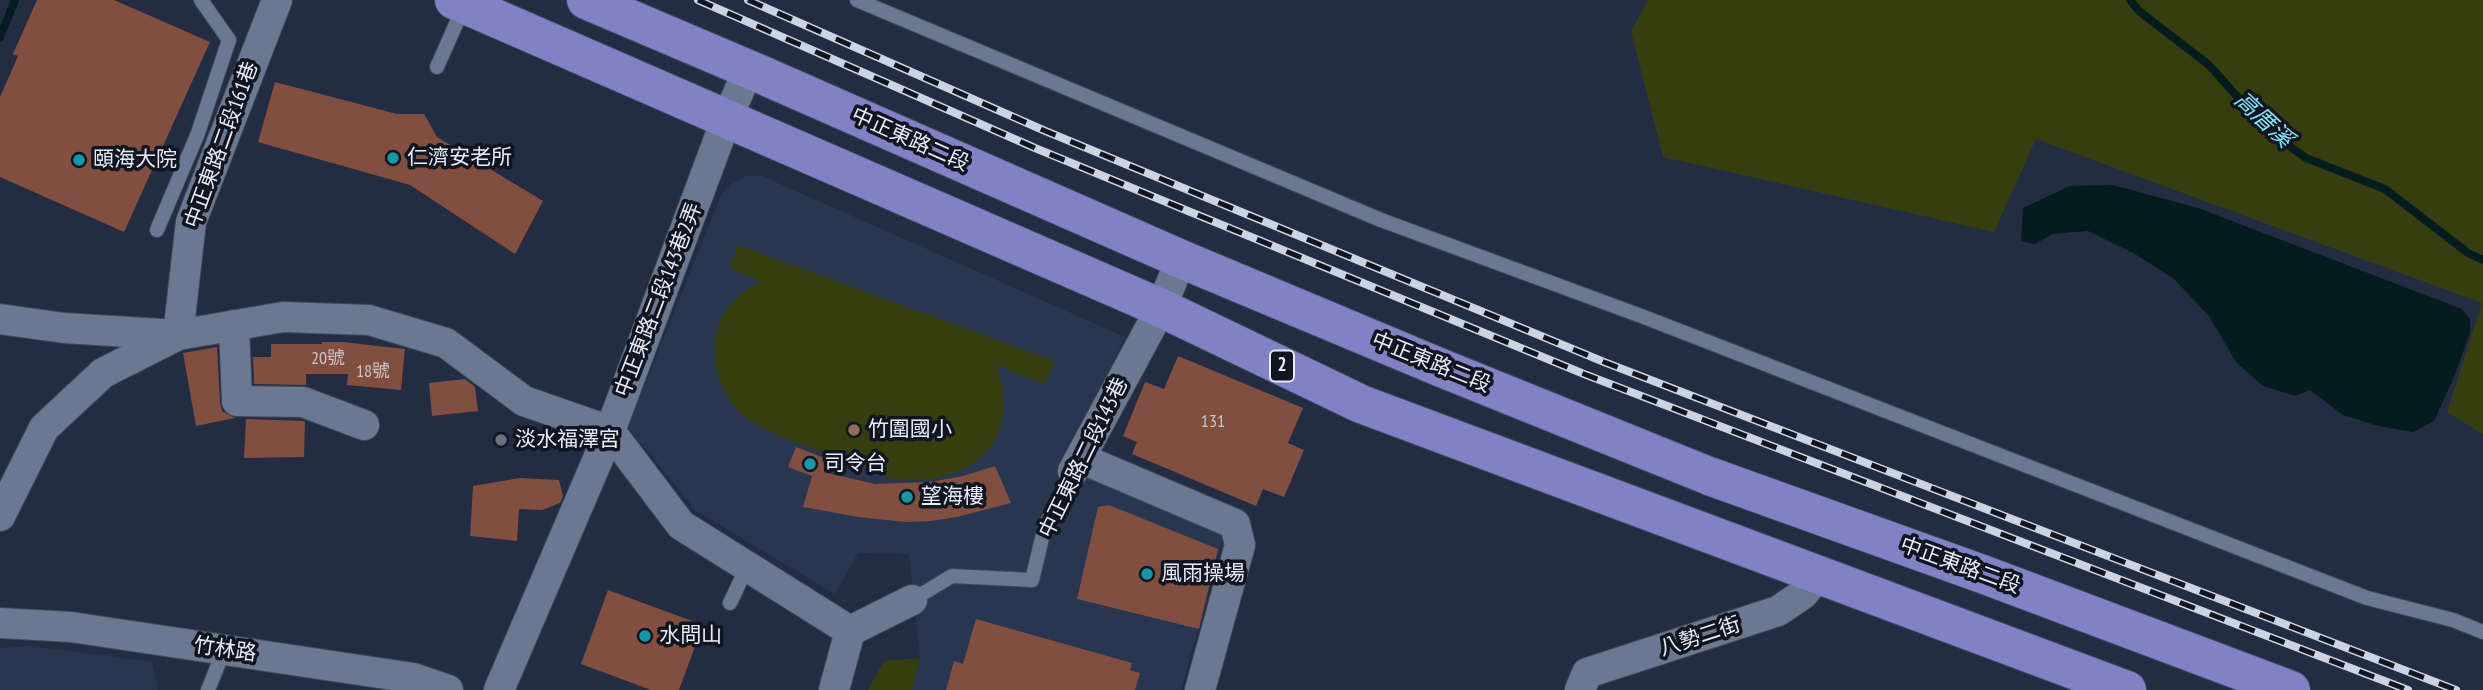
<!DOCTYPE html>
<meta charset="utf-8">
<style>
body{margin:0}
canvas{display:block;background:#222c42}
</style>
<canvas width="2483" height="690"></canvas>
<script>
const g = document.querySelector('canvas').getContext('2d');
g.lineJoin = 'round';
function paint(path, color) { g.fillStyle = color; g.fill(path, 'evenodd'); }
function stroke(path, color, width, dash) { g.strokeStyle = color; g.lineWidth = width; g.lineCap = dash ? 'butt' : 'round'; g.setLineDash(dash || []); g.stroke(path); }
function label(font, color, halo, rows, align = 'center') {
  g.font = font + ' "PT Sans Narrow","Noto Sans TC",sans-serif'; g.lineWidth = 7; g.setLineDash([]); g.textBaseline = 'middle'; g.strokeStyle = halo; g.fillStyle = color; for (const [text, x, y, turn = 0] of rows) {
    g.save(); g.translate(x, y); g.rotate((+turn || 0) * Math.PI / 180); g.textAlign = isNaN(turn) ? turn : align; if (halo) g.strokeText(text, 0, 0); g.fillText(text, 0, 0); g.restore();
  }
}
paint(new Path2D(`
 M 746,176 L 762,176 L 1125,337 L 1101,387 L 1059,462 L 1073,471 L 1224,534 L 1181,690 L 912,690 L 920,658 L 909,554 L 858,553 L 835,594 L 696,511 L 628,427 L 722,193 L 732,184 Z
 M 32,646 L 152,662 L 158,690 L 0,690 L 0,648 Z`), '#293650');
paint(new Path2D(`
 M 1648,0 L 2483,0 L 2483,434 L 2447,412 L 2482,303 L 2036,139 L 1994,232 L 1663,157 L 1631,31 Z
 M 738,245 L 1055,361 L 1045,384 L 996,365 C 1023,440 975,484 900,480 C 887,479 872,470 860,465 C 826,452 782,441 751,421 C 718,400 703,346 725,312 C 734,298 747,289 761,281 L 729,268 Z
 M 920,658 L 912,690 L 868,690 L 884,661 Z`), '#363e10');
paint(new Path2D(`
 M 2113,185 L 2198,208 L 2462,309 L 2470,319 L 2470,333 L 2454,377 L 2434,421 L 2413,432 L 2378,426 L 2343,415 L 2310,390 L 2295,396 L 2263,386 L 2236,362 L 2209,316 L 2174,279 L 2135,254 L 2088,231 L 2053,234 L 2035,244 L 2021,241 L 2023,208 L 2070,186 Z`), '#051c1f');
stroke(new Path2D(`
 M 2130,0 L 2139,11 L 2209,65 L 2266,129 L 2306,158 L 2385,189 L 2468,253 L 2483,260
 M 0,37 L 15,0`), '#051c1f', 8);
paint(new Path2D(`
 M 37,0 L 114,0 L 210,42 L 124,232 L 0,177 L 0,97 L 18,56 L 13,54 Z
 M 275,82 L 397,114 L 424,114 L 437,137 L 543,201 L 515,254 L 410,185 L 258,142 Z
 M 322,342 L 343,342 L 405,349 L 401,390 L 347,385 L 348,374 L 306,374 L 306,385 L 254,384 L 253,357 L 271,357 L 271,344 L 322,344 Z
 M 217,347 L 220,402 L 222,411 L 235,418 L 196,426 L 183,353 Z
 M 1178,356 L 1303,408 L 1288,443 L 1304,450 L 1284,497 L 1263,489 L 1256,506 L 1132,454 L 1137,442 L 1123,436 L 1145,382 L 1164,389 Z
 M 465,379 L 475,387 L 478,411 L 432,416 L 429,383 Z
 M 246,419 L 305,421 L 304,457 L 244,458 Z
 M 796,447 L 832,461 L 827,473 L 875,484 L 930,482 L 963,476 L 995,466 L 1011,503 L 957,517 L 931,521 L 906,522 L 858,517 L 803,507 L 812,476 L 788,467 Z
 M 520,478 L 559,480 L 563,496 L 560,503 L 542,510 L 519,509 L 517,541 L 470,536 L 473,486 Z
 M 1109,505 L 1218,549 L 1199,629 L 1077,599 L 1098,507 Z
 M 608,590 L 703,625 L 679,690 L 651,690 L 581,664 Z
 M 976,619 L 1132,663 L 1130,670 L 1140,673 L 1135,690 L 946,690 L 954,661 L 963,664 Z`), '#814e40');
const lane = new Path2D(`
 M 857,0 L 1381,220 L 1644,317 L 2367,598 L 2453,620 L 2483,632
 M 437,67 L 464,6
 M 157,230 L 198,133 L 229,40 L 201,0
 M 912,600 L 952,576 L 1032,580 L 1045,526 L 1073,471
 M 730,603 L 747,567
 M 208,690 L 224,650`);
const street = new Path2D(`
 M 749,69 L 726,120 L 610,431 L 681,525 L 850,631
 M 0,319 L 64,328 L 178,335 L 283,317 L 369,320 L 446,343 L 524,401 L 610,431 L 499,690
 M 234,325 L 237,401 L 303,402 L 364,425
 M 178,335 L 191,222 L 277,0
 M 1080,458 L 1235,524 L 1240,545 L 1200,690
 M 1073,471 L 1161,308 L 1181,259
 M 0,516 L 44,428 L 103,373 L 178,335
 M 0,623 L 71,627 L 413,678 L 448,690
 M 834,690 L 850,631 L 912,600
 M 1580,690 L 1587,673 L 1778,611 L 1803,594 L 1819,575`);
const primary = new Path2D(`
 M 454,0 L 1161,308 L 1361,404 L 2127,690
 M 586,0 L 760,74 L 1181,259 L 1439,367 L 1709,476 L 1985,575 L 2291,690`);
stroke(lane, '#3f485a', 16);
stroke(street, '#3f485a', 32);
stroke(primary, '#3f485a', 40);
stroke(lane, '#6b7891', 14);
stroke(street, '#6b7891', 30);
stroke(primary, '#8181c5', 38);
const rail = new Path2D(`
 M 698,0 L 1035,148 L 1584,374 L 2408,690
 M 748,0 L 1043,130 L 1604,362 L 2456,690`);
stroke(rail, '#ccd4e3', 8);
stroke(rail, '#10151f', 5, [16]);
for (const [x, y, r, color] of [
 [393,158,7,"#0f9aa8"],
 [79,160,7,"#0f9aa8"],
 [854,430,7,"#8d6e63"],
 [501,440,7,"#6b7280"],
 [810,464,7,"#0f9aa8"],
 [907,497,7,"#0f9aa8"],
 [1147,574,7,"#0f9aa8"],
 [645,636,7,"#0f9aa8"]
]) { const dot = new Path2D(); dot.arc(x, y, r, 0, 2 * Math.PI); g.fillStyle = color; g.fill(dot); stroke(dot, '#10151f', 2.5); }
label('18px', '#cbc4cc', null, [
 ["20號",328,359],
 ["18號",373,372],
 ["131",1213,422]
]);
for (const [x, y, w] of [
 [1282,366,24]
]) { const box = new Path2D(); box.roundRect(x - w / 2, y - 15.5, w, 31, 5); g.fillStyle = '#10151f'; g.fill(box); stroke(box, '#e4ecfa', 2); }
label('bold 19px', '#e4ecfa', null, [
 ["2",1282,366]
]);
label('21px', '#e4ecfa', '#10151f', [
 ["中正東路二段",910,140,24],
 ["中正東路二段161巷",222,145,-70],
 ["中正東路二段143巷2弄",659,300,-69],
 ["中正東路二段",1431,363,22],
 ["中正東路二段143巷",1084,458,-64],
 ["中正東路二段",1960,566,20],
 ["八勢二街",1700,637,-18],
 ["竹林路",225,650,8]
]);
label('21px', '#e4ecfa', '#10151f', [
 ["仁濟安老所",407,158],
 ["頤海大院",93,160],
 ["竹圍國小",868,430],
 ["淡水福澤宮",515,440],
 ["司令台",824,464],
 ["望海樓",921,497],
 ["風雨操場",1161,574],
 ["水問山",659,636]
], 'left');
label('italic 23px', '#7ceaf8', '#10151f', [
 ["高厝溪",2263,120,43]
]);
</script>
